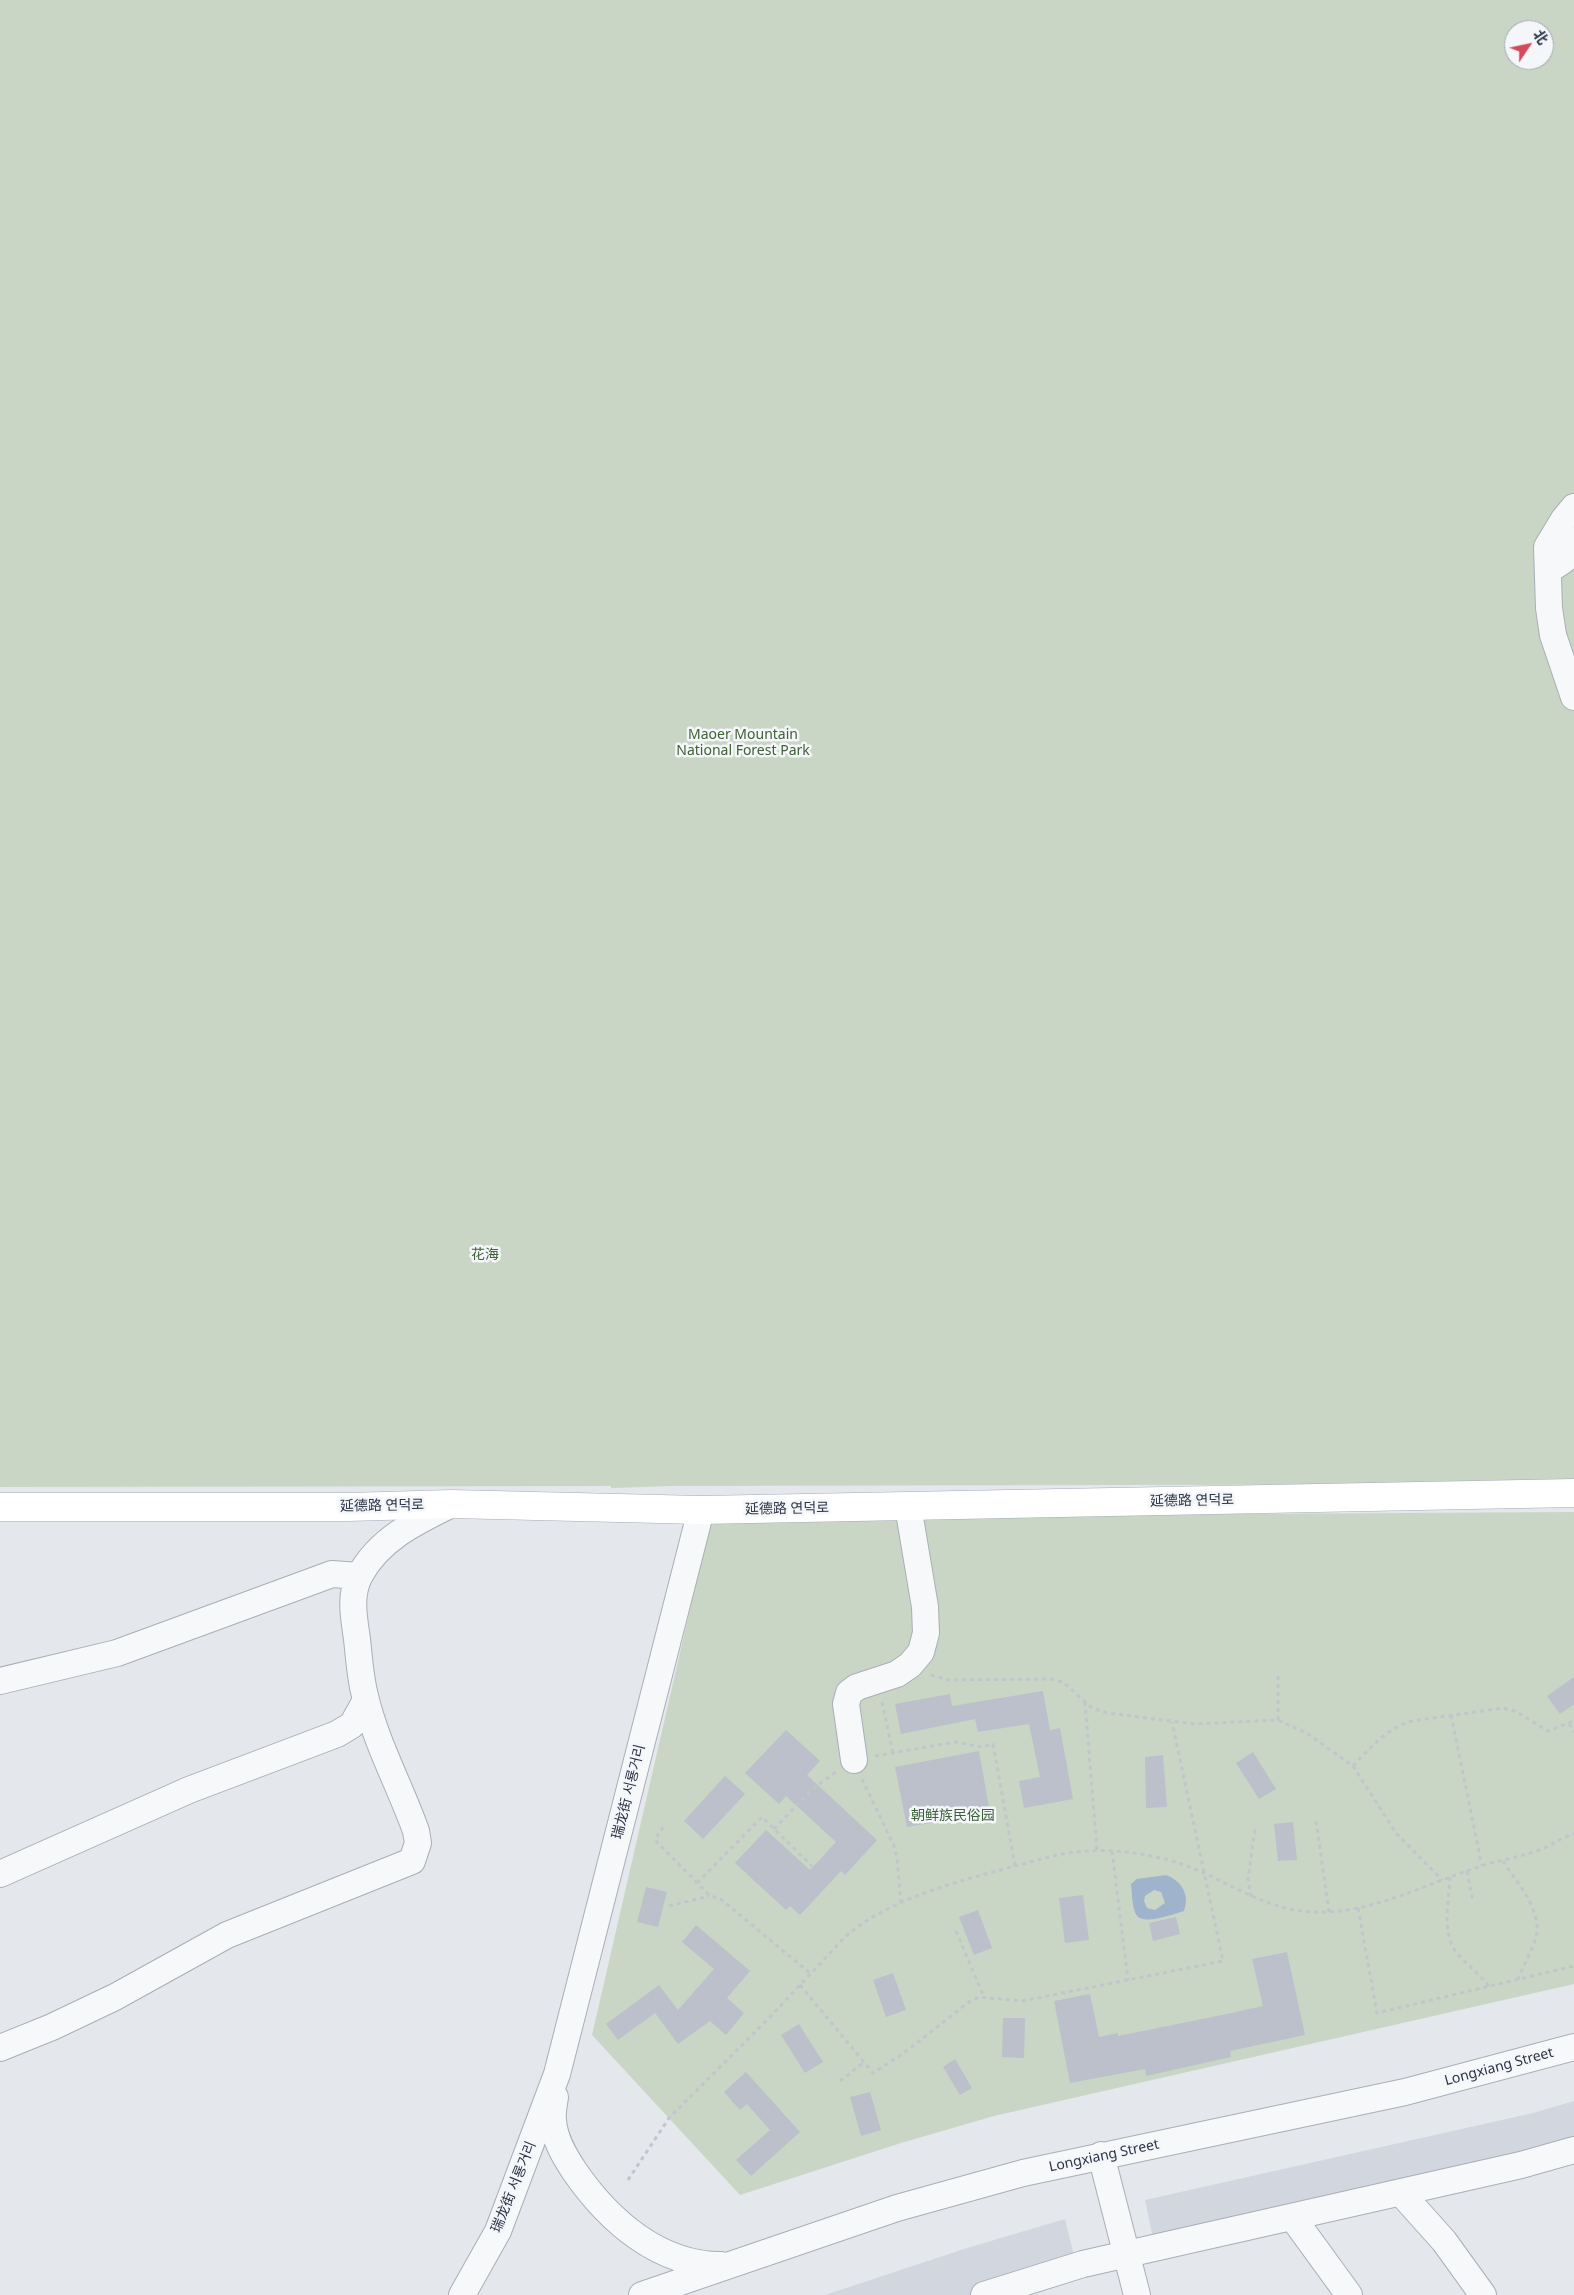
<!DOCTYPE html>
<meta charset="utf-8">
<style>
body{margin:0}
#map{position:relative;width:1574px;height:2295px;overflow:hidden;background:#e4e7ec;font-family:"Noto Sans","Noto Sans SC",sans-serif}
canvas{display:block}
.north{position:absolute;left:1504px;top:20px;width:50px;height:50px;box-sizing:border-box;background:#f4f6f9;border:1px solid #a4a8b1;border-radius:50%;rotate:56deg;font-size:14px;font-weight:700;line-height:20px;text-align:center;color:#2b3445}
.north::after{content:'';display:block;margin:auto;width:18px;height:22px;background:#d1495b;clip-path:polygon(50% 0,100% 100%,50% 72%,0 100%)}
</style>
<div id="map">
<canvas width="1574" height="2295"></canvas>
<div class="north">北</div>
</div>
<script>
const g = document.querySelector('canvas').getContext('2d');
g.lineJoin = 'round';
function paint(path, color) { g.fillStyle = color; g.fill(path, 'evenodd'); }
function stroke(path, color, width, dash) { g.strokeStyle = color; g.lineWidth = width; g.lineCap = dash ? 'butt' : 'round'; g.setLineDash(dash || []); g.stroke(path); }
function label(font, color, halo, rows, align = 'center') {
  g.font = font + ' "Noto Sans","Noto Sans SC","Noto Sans KR",sans-serif'; g.lineWidth = 5; g.setLineDash([]); g.textBaseline = 'middle'; g.strokeStyle = halo; g.fillStyle = color; for (const [text, x, y, turn = 0] of rows) {
    g.save(); g.translate(x, y); g.rotate((+turn || 0) * Math.PI / 180); g.textAlign = isNaN(turn) ? turn : align; if (halo) g.strokeText(text, 0, 0); g.fillText(text, 0, 0); g.restore();
  }
}
paint(new Path2D(`
 M 1574,2101 L 1574,2145 L 1155,2248 L 1145,2200 L 1533,2113 Z
 M 1065,2219 L 1077,2268 L 980,2295 L 825,2295 L 964,2249 Z`), '#d2d6de');
paint(new Path2D(`
 M 0,0 L 1574,0 L 1574,1484 L 672,1486 L 611,1488 L 611,1486 L 0,1487 ZM 1514,30 L 1544,30 L 1544,60 L 1514,60 Z
 M 1574,1512 L 1574,1984 L 994,2116 L 901,2143 L 740,2195 L 592,2035 L 709,1527 L 724,1517 Z`), '#c9d6c5');
paint(new Path2D(`
 M 1166,1875 C 1182,1881 1190,1895 1184,1911 C 1174,1914 1145,1925 1137,1916 C 1132,1909 1132,1893 1131,1884 L 1137,1879 ZM 1154,1890 L 1161,1892 L 1165,1903 L 1155,1910 L 1147,1908 L 1144,1901 L 1145,1896 Z`), '#9fb4cc');
paint(new Path2D(`
 M 1574,1677 L 1574,1704 L 1560,1714 L 1547,1696 Z
 M 1043,1691 L 1050,1730 L 1060,1728 L 1073,1799 L 1024,1808 L 1019,1781 L 1040,1777 L 1029,1724 L 978,1732 L 975,1719 L 901,1734 L 895,1704 L 950,1694 L 952,1706 Z
 M 786,1730 L 820,1761 L 807,1775 L 877,1840 L 845,1875 L 841,1871 L 800,1915 L 790,1906 L 786,1910 L 735,1863 L 766,1830 L 810,1870 L 836,1842 L 786,1796 L 779,1804 L 745,1773 Z
 M 979,1751 L 990,1813 L 907,1827 L 895,1767 Z
 M 1253,1752 L 1276,1789 L 1259,1799 L 1236,1763 Z
 M 1163,1755 L 1167,1807 L 1146,1808 L 1145,1757 Z
 M 725,1776 L 745,1794 L 703,1839 L 684,1821 Z
 M 1293,1822 L 1297,1860 L 1278,1861 L 1274,1824 Z
 M 646,1887 L 667,1892 L 658,1927 L 637,1922 Z
 M 1083,1895 L 1089,1940 L 1065,1943 L 1059,1898 Z
 M 978,1910 L 992,1948 L 974,1955 L 959,1917 Z
 M 1176,1917 L 1180,1934 L 1153,1941 L 1149,1923 Z
 M 696,1925 L 750,1971 L 727,1998 L 744,2013 L 726,2035 L 710,2021 L 678,2044 L 655,2013 L 618,2040 L 606,2024 L 659,1985 L 678,2010 L 714,1969 L 682,1942 Z
 M 1287,1952 L 1305,2035 L 1230,2051 L 1231,2057 L 1146,2076 L 1145,2069 L 1070,2083 L 1054,2001 L 1090,1994 L 1099,2037 L 1118,2033 L 1118,2036 L 1222,2015 L 1263,2006 L 1252,1959 Z
 M 893,1973 L 906,2010 L 886,2017 L 873,1980 Z
 M 1003,2018 L 1025,2018 L 1024,2058 L 1002,2057 Z
 M 799,2024 L 823,2062 L 805,2073 L 781,2035 Z
 M 955,2059 L 972,2088 L 960,2095 L 943,2067 Z
 M 746,2072 L 800,2132 L 751,2176 L 736,2160 L 770,2130 L 747,2104 L 740,2110 L 724,2092 Z
 M 870,2092 L 881,2130 L 861,2136 L 850,2097 Z`), '#bbc0ca');
const minor = new Path2D(`
 M 1574,507 L 1564,519 L 1547,547 L 1549,608 L 1553,635 L 1574,697
 M 1549,570 L 1564,560 L 1574,541
 M 0,1681 L 117,1653 L 332,1574 L 359,1576
 M 854,1760 L 846,1704 L 849,1693 L 857,1687 L 897,1674 L 910,1665 L 921,1652 L 926,1633 L 925,1607 L 908,1506
 M 0,1874 L 189,1790 L 337,1734 L 352,1725 L 366,1700
 M 0,2048 L 52,2027 L 115,1997 L 227,1935 L 412,1861 L 418,1843 L 416,1831 C 400,1786 376,1743 365,1696 C 360,1677 359,1657 357,1639 C 354,1618 349,1595 360,1575 C 379,1539 417,1521 452,1504
 M 555,2097 C 554,2104 552,2113 553,2120 C 554,2139 565,2157 575,2172 C 609,2221 659,2265 721,2265
 M 1101,2155 L 1137,2295
 M 1401,2193 L 1444,2241 L 1483,2295
 M 1293,2218 L 1349,2295
 M 462,2295 L 498,2231 L 557,2074 L 701,1510
 M 642,2295 L 897,2208 L 1023,2173 L 1405,2092 L 1574,2047
 M 984,2295 L 1083,2264 L 1521,2165 L 1574,2150`);
const major = new Path2D(`
 M 0,1507 L 348,1507 L 452,1504 L 701,1510 L 1574,1493`);
stroke(minor, '#a9aeb7', 28);
stroke(major, '#a3abb8', 29);
stroke(new Path2D(`
 M 931,1675 L 949,1680 L 1051,1679 L 1063,1682 L 1092,1708 L 1107,1713 L 1194,1724 L 1278,1720 L 1308,1734 L 1353,1766 L 1396,1833 L 1442,1880
 M 1278,1676 L 1278,1720
 M 882,1702 L 893,1753
 M 1085,1702 L 1097,1851
 M 1451,1715 L 1482,1866
 M 1569,1724 L 1574,1732
 M 875,1756 L 955,1742 L 982,1747 L 993,1744 L 1015,1866
 M 1353,1766 C 1371,1747 1386,1729 1412,1721 L 1503,1708 L 1515,1711 L 1548,1731 L 1574,1721
 M 862,1779 L 894,1846 L 897,1858 L 901,1903
 M 1316,1821 L 1329,1912
 M 663,1827 L 655,1840 L 709,1895 L 722,1900 L 811,1974
 M 774,1829 L 810,1791 L 836,1772
 M 1112,1851 L 1128,1980
 M 1503,1861 C 1516,1881 1543,1911 1536,1937 C 1532,1951 1523,1966 1518,1979
 M 1467,1871 L 1473,1902
 M 1450,1877 C 1449,1900 1441,1934 1457,1953 C 1467,1965 1479,1974 1489,1986
 M 697,1883 L 762,1817 L 812,1866
 M 1251,1897 L 1248,1879 L 1255,1829
 M 669,1906 L 709,1896
 M 1358,1908 L 1377,2013 L 1574,1966
 M 956,1931 L 984,1997
 M 800,1985 L 873,2073 L 904,2053 L 969,2002 L 979,1997 L 1022,2001 L 1223,1961 L 1172,1722
 M 840,2081 L 863,2063
 M 628,2180 L 669,2118 L 770,2017 L 845,1937 C 888,1899 956,1882 1011,1867 C 1035,1861 1062,1852 1087,1851 C 1118,1849 1149,1854 1179,1863 C 1224,1878 1263,1910 1312,1912 C 1374,1915 1432,1880 1491,1863 C 1507,1859 1523,1856 1539,1850 C 1551,1846 1561,1837 1574,1834`), '#c2c5cb', 3, [4, 4]);
stroke(minor, '#f7f8fa', 26);
stroke(major, '#fff', 28);
label('14px', '#3f6138', '#f4f6f9', [
 ["Maoer Mountain",743,735],
 ["National Forest Park",743,751],
 ["花海",485,1255],
 ["朝鲜族民俗园",953,1816]
]);
label('14px', '#2b3445', '#f4f6f9', [
 ["延德路 연덕로",1192,1501,-1],
 ["延德路 연덕로",382,1506,-1],
 ["延德路 연덕로",787,1509,-1],
 ["瑞龙街 서룡거리",629,1792,-76],
 ["Longxiang Street",1499,2067,-15],
 ["Longxiang Street",1104,2156,-12],
 ["瑞龙街 서룡거리",514,2187,-68]
]);
</script>
